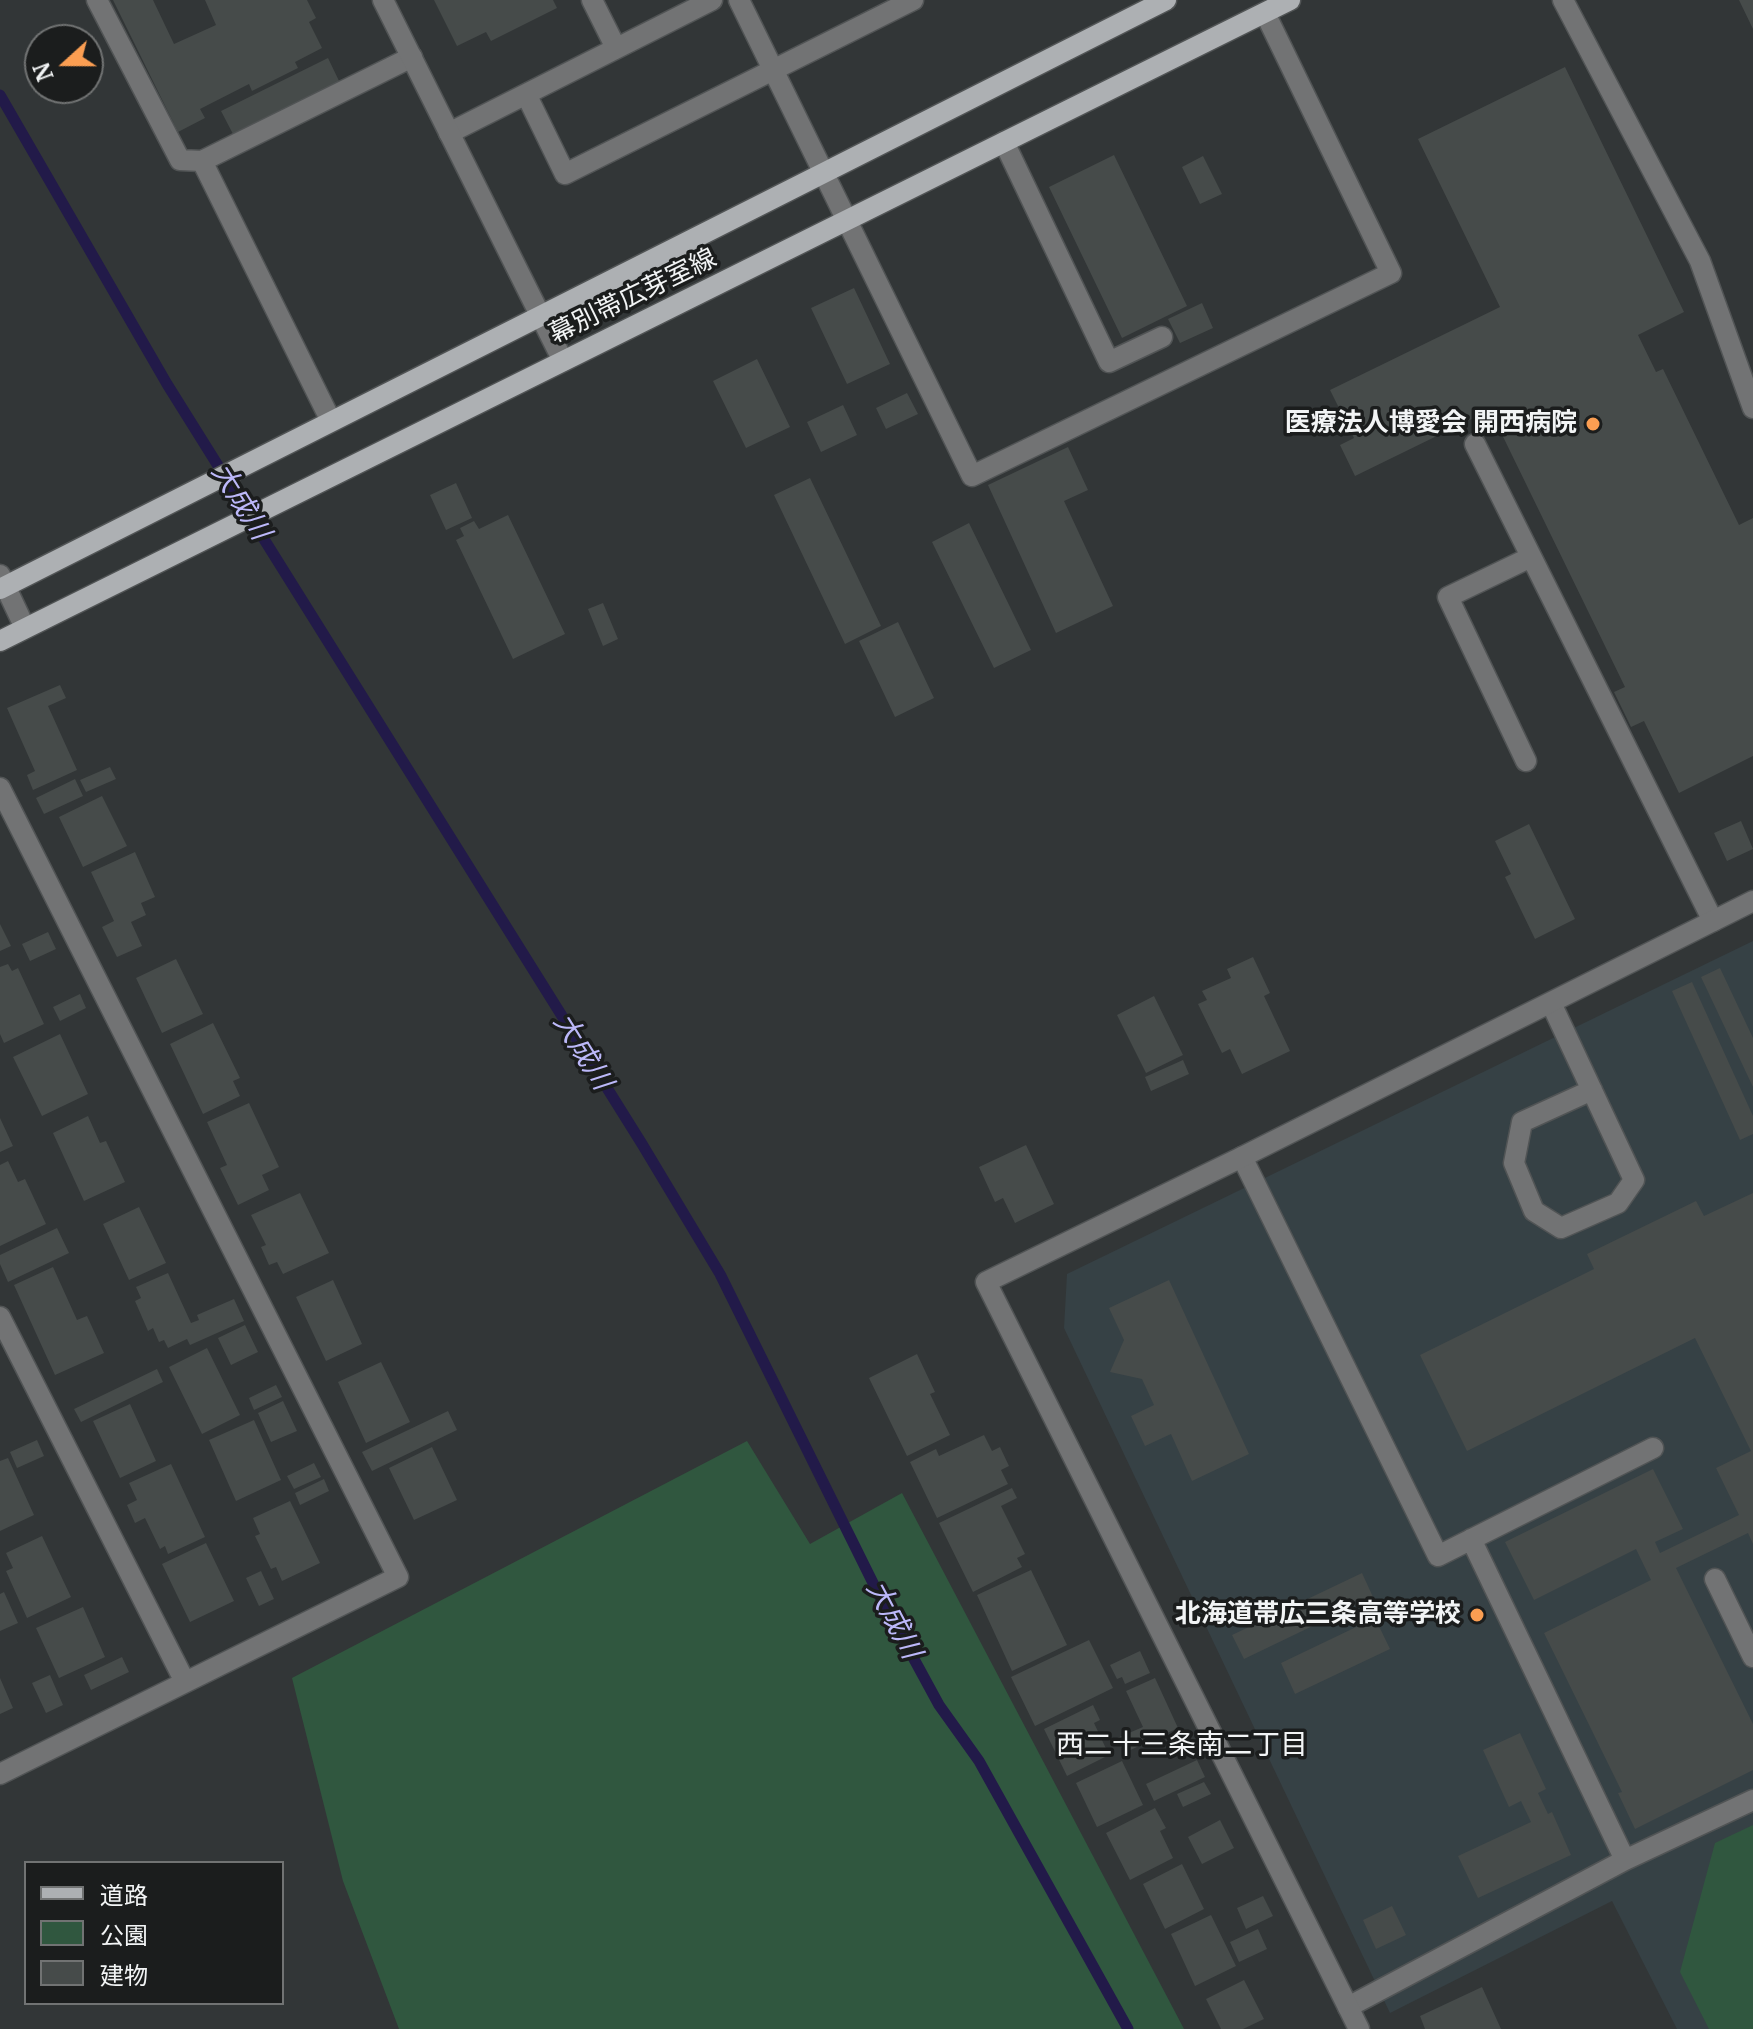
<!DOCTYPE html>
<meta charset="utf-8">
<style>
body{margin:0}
#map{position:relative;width:1753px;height:2029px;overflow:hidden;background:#323637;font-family:Merriweather,"Noto Sans JP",serif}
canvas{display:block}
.legend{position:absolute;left:24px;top:1861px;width:260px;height:144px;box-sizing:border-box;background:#1b1d1d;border:2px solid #717373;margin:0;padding:10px 14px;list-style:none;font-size:24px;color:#f2f4f5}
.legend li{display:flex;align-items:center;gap:16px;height:40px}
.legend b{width:40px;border:2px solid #717373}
.north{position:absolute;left:24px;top:24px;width:80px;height:80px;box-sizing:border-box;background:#1b1d1d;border:2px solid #717373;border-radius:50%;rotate:249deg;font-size:22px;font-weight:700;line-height:32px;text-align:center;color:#f2f4f5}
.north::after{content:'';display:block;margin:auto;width:28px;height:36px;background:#fb9e52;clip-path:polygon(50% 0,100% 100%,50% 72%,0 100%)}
</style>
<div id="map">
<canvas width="1753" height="2029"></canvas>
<ul class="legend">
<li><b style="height:10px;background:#adb0b3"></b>道路</li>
<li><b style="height:22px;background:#30573f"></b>公園</li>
<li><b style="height:22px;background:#464b4a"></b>建物</li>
</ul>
<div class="north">N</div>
</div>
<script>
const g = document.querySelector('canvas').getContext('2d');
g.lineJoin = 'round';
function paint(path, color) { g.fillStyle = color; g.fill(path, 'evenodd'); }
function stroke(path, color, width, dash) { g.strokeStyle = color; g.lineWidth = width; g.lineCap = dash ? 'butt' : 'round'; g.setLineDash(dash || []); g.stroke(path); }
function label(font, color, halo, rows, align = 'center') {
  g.font = font + ' Merriweather,"Noto Sans JP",serif'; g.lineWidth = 7; g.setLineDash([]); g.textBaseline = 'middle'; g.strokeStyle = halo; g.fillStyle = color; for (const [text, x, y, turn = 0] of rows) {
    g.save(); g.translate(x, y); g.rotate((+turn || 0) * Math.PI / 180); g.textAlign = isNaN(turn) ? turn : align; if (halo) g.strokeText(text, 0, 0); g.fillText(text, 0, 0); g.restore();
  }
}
paint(new Path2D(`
 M 1753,941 L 1753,2029 L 1677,2029 L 1612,1901 L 1390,2013 L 1064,1328 L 1067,1274 Z`), '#364145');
paint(new Path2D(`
 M 747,1441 L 810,1544 L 902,1493 L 1184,2029 L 399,2029 L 343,1881 L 292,1678 Z
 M 1753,1825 L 1753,2029 L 1709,2029 L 1680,1972 L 1715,1843 Z`), '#30573f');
stroke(new Path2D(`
 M 0,95 L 167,384 L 642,1144 L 720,1274 L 877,1591 L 939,1705 L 979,1761 L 1128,2029`), '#221a49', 11);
paint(new Path2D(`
 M 113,0 L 153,0 L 174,44 L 216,25 L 205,0 L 307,0 L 316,18 L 309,22 L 322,48 L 295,62 L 298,68 L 252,91 L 249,84 L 200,109 L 205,118 L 178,132 Z
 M 434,0 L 553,0 L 557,8 L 491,41 L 486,32 L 457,46 Z
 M 1739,0 L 1753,0 L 1753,29 Z
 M 328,58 L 340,83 L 233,134 L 221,111 Z
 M 1565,67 L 1684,312 L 1638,335 L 1656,372 L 1663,369 L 1739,525 L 1753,518 L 1753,756 L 1679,793 L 1644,721 L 1631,727 L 1614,692 L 1625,687 L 1490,410 L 1355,476 L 1340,445 L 1354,438 L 1330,390 L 1500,307 L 1418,139 Z
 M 1114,155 L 1187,306 L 1122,338 L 1049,187 Z
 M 1203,156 L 1222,194 L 1200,204 L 1182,167 Z
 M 854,288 L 890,364 L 847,384 L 811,308 Z
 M 1202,303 L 1213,328 L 1180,343 L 1168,319 Z
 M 757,359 L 790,427 L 746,448 L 713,381 Z
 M 907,393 L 918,414 L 886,429 L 876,408 Z
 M 843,405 L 857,435 L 821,452 L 807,422 Z
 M 1068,447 L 1088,490 L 1064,501 L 1113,606 L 1056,633 L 988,485 Z
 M 810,478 L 881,626 L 845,644 L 774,495 Z
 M 456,483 L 472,518 L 446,530 L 430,495 Z
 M 508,515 L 565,634 L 513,659 L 456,540 L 464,536 L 460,528 L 474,521 L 479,529 Z
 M 969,523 L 1031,650 L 994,668 L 932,542 Z
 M 603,603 L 618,639 L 603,646 L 588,609 Z
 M 898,622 L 934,698 L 895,717 L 859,641 Z
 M 60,685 L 66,698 L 48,706 L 77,770 L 33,790 L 27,775 L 35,771 L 7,708 Z
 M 110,767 L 116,779 L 86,792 L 80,780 Z
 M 75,779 L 83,796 L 44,814 L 36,798 Z
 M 102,796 L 127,846 L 83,867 L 59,817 Z
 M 1741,821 L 1753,849 L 1727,861 L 1714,833 Z
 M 1529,824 L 1575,919 L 1535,939 L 1505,877 L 1511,874 L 1495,841 Z
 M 135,852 L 155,897 L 141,903 L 146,915 L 131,922 L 142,946 L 117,957 L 102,927 L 114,921 L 91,872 Z
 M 0,924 L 11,946 L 0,951 Z
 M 48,932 L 56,949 L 30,961 L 22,944 Z
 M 1253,957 L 1270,993 L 1264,996 L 1290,1051 L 1242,1074 L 1230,1049 L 1222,1053 L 1198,1004 L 1207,1000 L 1202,991 L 1231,978 L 1227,969 Z
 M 176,959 L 203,1014 L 162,1033 L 136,978 Z
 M 8,964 L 12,971 L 18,968 L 44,1024 L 4,1043 L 0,1034 L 0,967 Z
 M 1720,968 L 1753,1038 L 1753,1087 L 1701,977 Z
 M 1692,982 L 1753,1116 L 1753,1134 L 1740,1140 L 1672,991 Z
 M 80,994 L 86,1008 L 60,1021 L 53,1007 Z
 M 1154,996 L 1183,1055 L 1146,1073 L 1117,1015 Z
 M 213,1023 L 240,1078 L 233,1081 L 240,1096 L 203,1114 L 170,1044 Z
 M 60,1034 L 88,1094 L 42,1116 L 13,1057 Z
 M 1183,1060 L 1189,1074 L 1151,1091 L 1145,1077 Z
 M 249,1103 L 279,1167 L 262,1175 L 269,1190 L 238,1205 L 220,1168 L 227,1165 L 207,1122 Z
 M 88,1116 L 100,1143 L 106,1141 L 125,1182 L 84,1201 L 53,1133 Z
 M 0,1118 L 13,1146 L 0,1152 Z
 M 1026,1145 L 1054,1204 L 1015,1223 L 1003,1198 L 995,1202 L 979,1167 Z
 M 8,1161 L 18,1182 L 25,1179 L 46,1224 L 0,1246 L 0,1165 Z
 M 300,1193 L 329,1253 L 283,1274 L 277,1262 L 269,1265 L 261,1247 L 266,1245 L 251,1215 Z
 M 1753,1193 L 1753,1544 L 1748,1533 L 1676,1568 L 1753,1724 L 1753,1770 L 1635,1829 L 1618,1793 L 1622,1792 L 1544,1633 L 1651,1580 L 1636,1549 L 1534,1600 L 1505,1542 L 1653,1469 L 1683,1529 L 1655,1542 L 1660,1553 L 1739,1515 L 1716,1468 L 1751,1451 L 1695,1338 L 1467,1451 L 1420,1355 L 1594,1269 L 1587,1254 L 1696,1201 L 1704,1216 Z
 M 139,1207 L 166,1263 L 129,1280 L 103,1224 Z
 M 57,1228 L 69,1253 L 8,1282 L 0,1264 L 0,1255 Z
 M 53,1267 L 77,1320 L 87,1316 L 104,1353 L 55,1375 L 14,1285 Z
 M 168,1273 L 191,1323 L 199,1320 L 197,1315 L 234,1299 L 244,1321 L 190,1345 L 187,1339 L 168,1348 L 164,1340 L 159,1342 L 153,1328 L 148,1331 L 135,1301 L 141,1298 L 136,1287 Z
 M 333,1280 L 362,1344 L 326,1361 L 296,1297 Z
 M 1169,1280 L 1249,1454 L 1192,1481 L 1171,1434 L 1145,1446 L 1131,1416 L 1154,1405 L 1142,1379 L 1110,1372 L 1124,1340 L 1109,1308 Z
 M 245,1325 L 258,1352 L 231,1365 L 218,1338 Z
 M 207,1348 L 240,1415 L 202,1434 L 169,1367 Z
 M 917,1354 L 935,1392 L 930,1394 L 950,1435 L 907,1456 L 869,1378 Z
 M 381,1362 L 410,1422 L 366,1443 L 338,1382 Z
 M 157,1369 L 163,1382 L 81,1422 L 74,1409 Z
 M 276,1385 L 282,1397 L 254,1410 L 249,1398 Z
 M 283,1401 L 297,1431 L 271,1442 L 258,1413 Z
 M 130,1404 L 156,1461 L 120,1478 L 93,1421 Z
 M 448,1411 L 457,1430 L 372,1471 L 362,1452 Z
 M 254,1420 L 281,1480 L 236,1501 L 209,1440 Z
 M 984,1435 L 992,1451 L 1000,1447 L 1009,1466 L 1001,1470 L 1008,1484 L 937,1518 L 910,1462 L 936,1449 L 939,1456 Z
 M 37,1440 L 44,1456 L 17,1468 L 10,1452 Z
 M 432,1447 L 457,1500 L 414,1520 L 389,1468 Z
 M 8,1458 L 34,1515 L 0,1531 L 0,1461 Z
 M 314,1463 L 321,1477 L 294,1489 L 287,1476 Z
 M 171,1464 L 205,1537 L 168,1554 L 165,1546 L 160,1549 L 145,1518 L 135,1523 L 127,1505 L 137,1500 L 129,1483 Z
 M 324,1479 L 329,1491 L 300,1505 L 295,1493 Z
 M 1012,1488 L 1017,1498 L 1001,1506 L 1025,1554 L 1017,1558 L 1022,1567 L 973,1592 L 939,1523 Z
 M 290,1501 L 320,1563 L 282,1581 L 276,1567 L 271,1569 L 255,1536 L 260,1534 L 253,1518 Z
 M 42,1536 L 71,1597 L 27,1618 L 6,1571 L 13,1568 L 6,1553 Z
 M 206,1543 L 234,1601 L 190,1622 L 162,1564 Z
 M 1031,1570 L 1067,1645 L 1012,1671 L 977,1595 Z
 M 261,1571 L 274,1599 L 259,1606 L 246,1578 Z
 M 1362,1573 L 1373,1597 L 1244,1659 L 1232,1635 Z
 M 4,1592 L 18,1623 L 0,1631 L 0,1594 Z
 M 83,1607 L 105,1657 L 59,1678 L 36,1628 Z
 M 1375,1618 L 1390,1649 L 1295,1694 L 1281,1663 Z
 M 1089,1640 L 1113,1688 L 1035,1726 L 1011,1677 Z
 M 1140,1651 L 1150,1673 L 1125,1684 L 1122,1677 L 1117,1679 L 1110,1665 Z
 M 122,1657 L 129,1672 L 91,1690 L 84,1675 Z
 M 50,1675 L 63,1705 L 46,1713 L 32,1683 Z
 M 0,1678 L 13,1708 L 0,1714 Z
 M 1155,1678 L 1178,1728 L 1124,1753 L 1117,1738 L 1143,1727 L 1126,1691 Z
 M 1093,1705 L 1100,1720 L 1094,1723 L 1109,1755 L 1067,1776 L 1044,1729 Z
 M 1520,1733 L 1546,1789 L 1538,1793 L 1548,1814 L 1552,1812 L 1571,1855 L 1478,1898 L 1458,1856 L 1531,1822 L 1521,1801 L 1509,1807 L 1483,1750 Z
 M 1197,1760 L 1205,1777 L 1154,1801 L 1146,1784 Z
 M 1122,1761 L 1143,1805 L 1097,1827 L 1076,1783 Z
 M 1204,1782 L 1211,1794 L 1183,1807 L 1177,1794 Z
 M 1155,1808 L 1166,1828 L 1160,1831 L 1173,1858 L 1130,1880 L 1106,1833 Z
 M 1220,1820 L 1234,1848 L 1202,1864 L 1188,1837 Z
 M 1182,1864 L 1204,1909 L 1165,1929 L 1143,1884 Z
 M 1263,1896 L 1273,1916 L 1246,1929 L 1237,1908 Z
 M 1392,1906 L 1406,1935 L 1376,1949 L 1363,1920 Z
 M 1211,1915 L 1236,1966 L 1195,1986 L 1171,1934 Z
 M 1258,1929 L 1267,1949 L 1239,1962 L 1230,1942 Z
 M 1244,1980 L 1264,2019 L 1243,2029 L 1221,2029 L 1206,1999 Z
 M 1482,1987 L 1501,2029 L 1425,2029 L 1420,2016 Z`), '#464b4a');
const service = new Path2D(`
 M 97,0 L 180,160 L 202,161
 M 592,0 L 616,48
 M 739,0 L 972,476 L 1391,273 L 1265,13
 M 1563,0 L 1700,261 L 1753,408
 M 526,94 L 565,174 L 913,0
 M 449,133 L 712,0
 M 1004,142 L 1109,362 L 1162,337
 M 331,421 L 202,161 L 412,57
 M 1475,444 L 1713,921
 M 1526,761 L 1448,597 L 1531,557
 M 1551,1003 L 1634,1180 L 1618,1203 L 1561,1228 L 1534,1211 L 1514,1163 L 1522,1122 L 1592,1090
 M 1242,1157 L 1438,1556 L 1653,1448
 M 1471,1539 L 1625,1860
 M 1715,1579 L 1753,1657
 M 1348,2007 L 1625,1860 L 1753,1800`);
const minor = new Path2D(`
 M 383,0 L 563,361
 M 0,575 L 25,628
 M 0,788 L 398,1577 L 0,1774
 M 0,1317 L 185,1682
 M 1359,2029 L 986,1282 L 1242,1157 L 1753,901`);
const primary = new Path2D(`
 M 0,589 L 1166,0
 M 0,641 L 1290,0`);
stroke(service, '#515455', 23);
stroke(minor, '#515455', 23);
stroke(primary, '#515455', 23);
stroke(service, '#727374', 20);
stroke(minor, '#727374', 20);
stroke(primary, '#adb0b3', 20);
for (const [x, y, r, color] of [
 [1593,424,8,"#fb9e52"],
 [1477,1615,8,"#fb9e52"]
]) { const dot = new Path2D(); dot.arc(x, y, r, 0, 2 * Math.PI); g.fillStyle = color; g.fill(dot); stroke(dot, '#1b1d1d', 3); }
label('26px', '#f2f4f5', '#1b1d1d', [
 ["幕別帯広芽室線",633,297,-26]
]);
label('bold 26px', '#f2f4f5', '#1b1d1d', [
 ["医療法人博愛会 開西病院",1577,424],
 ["北海道帯広三条高等学校",1461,1615]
], 'right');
label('italic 28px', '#bcb8f9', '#1b1d1d', [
 ["大成川",240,502,58],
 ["大成川",582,1052,58],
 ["大成川",893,1620,62]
]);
label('28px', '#f2f4f5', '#1b1d1d', [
 ["西二十三条南二丁目",1182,1746]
]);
</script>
